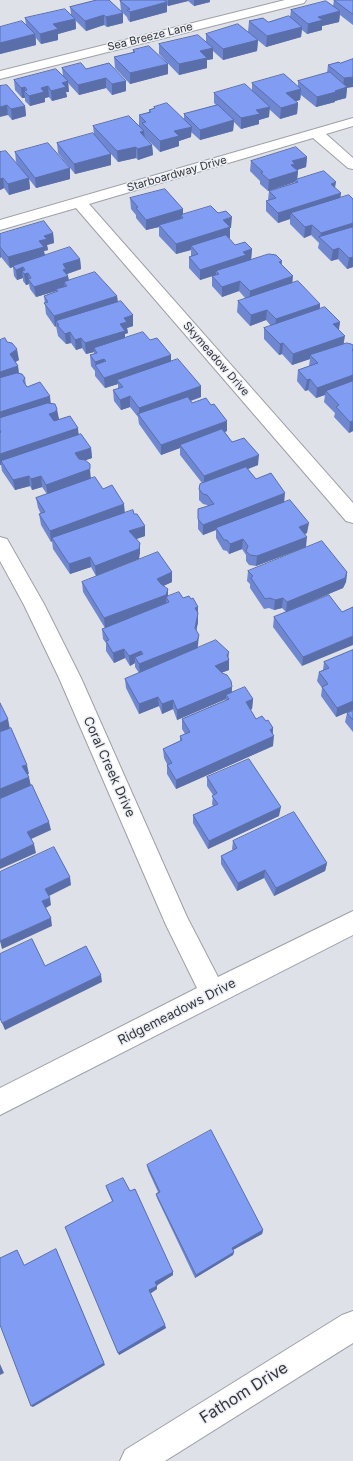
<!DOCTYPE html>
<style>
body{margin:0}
canvas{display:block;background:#dfe1e8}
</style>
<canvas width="353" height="1461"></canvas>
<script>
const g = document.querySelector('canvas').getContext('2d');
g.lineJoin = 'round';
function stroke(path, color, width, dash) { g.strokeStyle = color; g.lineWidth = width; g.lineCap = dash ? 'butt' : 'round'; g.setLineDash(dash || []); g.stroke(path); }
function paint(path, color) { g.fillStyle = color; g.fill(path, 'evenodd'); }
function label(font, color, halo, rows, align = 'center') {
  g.font = font + ' Inter,sans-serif'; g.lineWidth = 3; g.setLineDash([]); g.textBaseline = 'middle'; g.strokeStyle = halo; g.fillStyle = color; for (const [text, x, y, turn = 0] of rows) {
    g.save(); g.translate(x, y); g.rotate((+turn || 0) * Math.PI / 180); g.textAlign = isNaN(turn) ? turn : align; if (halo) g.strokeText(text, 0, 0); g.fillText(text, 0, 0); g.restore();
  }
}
const minor = new Path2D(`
 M 285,0 L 306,0 L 304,3 L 0,79 L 0,71 Z
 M 353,118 L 353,126 L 326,134 L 353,158 L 353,169 L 348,168 L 313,138 L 89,204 L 353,503 L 353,523 L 346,521 L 76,208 L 0,230 L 0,220 Z
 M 0,537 L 7,539 L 44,604 L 81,678 L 187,917 L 218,977 L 353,911 L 353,935 L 0,1115 L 0,1088 L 197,988 L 166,925 L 59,678 L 24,605 L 0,561 Z
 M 353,1311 L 353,1343 L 165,1461 L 120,1461 L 125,1450 L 342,1315 Z`);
stroke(minor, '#9da0a6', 2);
paint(minor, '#fff');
paint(new Path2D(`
 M 97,0 L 123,23 L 107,27 L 104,25 L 86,31 L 76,21 L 76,29 L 58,34 L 58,40 L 41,44 L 36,38 L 36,45 L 0,54 L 0,27 L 26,25 L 25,18 L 71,14 L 70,7 Z
 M 123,0 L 210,0 L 210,2 L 194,6 L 188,1 L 168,6 L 167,5 L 167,12 L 130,22 L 128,20 L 127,17 L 121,11 L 120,1 Z
 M 334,0 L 353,0 L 353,25 L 340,15 L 339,22 L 322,26 L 322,30 L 307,34 L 302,30 L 301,37 L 266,47 L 248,32 L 249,21 L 268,22 L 290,17 L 291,10 L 333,6 Z
 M 206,34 L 258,40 L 257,51 L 223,60 L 213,51 L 213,59 L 207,60 L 207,68 L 179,75 L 159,54 L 159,44 L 206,42 Z
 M 133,50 L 168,74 L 130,84 L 115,68 L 114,57 L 133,53 Z
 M 339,62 L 347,88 L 346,98 L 335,101 L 335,102 L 316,107 L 301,95 L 300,100 L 295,101 L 298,103 L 297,114 L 280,119 L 269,109 L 269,117 L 259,120 L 259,124 L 241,129 L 234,122 L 233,131 L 200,140 L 191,132 L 191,137 L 179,141 L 179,146 L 160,152 L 144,136 L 152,145 L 153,155 L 138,160 L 136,158 L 118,162 L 111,154 L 111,165 L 75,174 L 58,153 L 57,143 L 94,134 L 93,126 L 139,125 L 139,115 L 149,112 L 149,110 L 154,109 L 154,107 L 184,119 L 184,114 L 216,105 L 214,103 L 214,93 L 252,90 L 252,83 L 298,86 L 298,81 L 327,73 L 328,65 Z
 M 62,68 L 86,69 L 126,81 L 126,91 L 112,95 L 106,88 L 79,95 L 68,83 L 69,92 L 66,92 L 67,97 L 52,101 L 49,97 L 45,98 L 45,102 L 30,106 L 25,101 L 25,98 L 22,98 L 15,90 L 14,80 L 63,76 Z
 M 0,86 L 25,106 L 26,116 L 12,120 L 8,115 Z
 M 0,152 L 22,170 L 16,162 L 15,152 L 70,179 L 36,188 L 29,179 L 30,189 L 9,195 L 4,188 L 0,190 Z
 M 307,157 L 306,167 L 297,170 L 298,171 L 297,179 L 335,188 L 340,198 L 353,267 L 347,269 L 338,259 L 331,261 L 318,248 L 319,243 L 311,235 L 304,238 L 290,224 L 290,219 L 278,223 L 266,211 L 266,201 L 268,200 L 269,191 L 295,183 L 295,182 L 268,191 L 260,184 L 260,181 L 250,171 L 251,161 Z
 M 130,198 L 183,209 L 183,215 L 231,228 L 230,228 L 230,238 L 229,238 L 235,245 L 252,249 L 251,260 L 282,265 L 292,283 L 320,304 L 320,309 L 340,322 L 339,330 L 344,344 L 353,345 L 353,431 L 349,433 L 334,417 L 335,413 L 324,402 L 325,395 L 316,398 L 308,390 L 305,391 L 297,381 L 298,370 L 309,366 L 310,359 L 292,365 L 282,354 L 279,355 L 264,339 L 264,328 L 271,326 L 266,320 L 250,326 L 237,312 L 238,301 L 246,299 L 239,291 L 222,297 L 212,286 L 212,276 L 200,280 L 189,268 L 189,257 L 191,256 L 191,250 L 176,254 L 159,236 L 159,227 L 146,230 L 136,218 L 136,215 L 131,209 Z
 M 53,233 L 54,243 L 47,245 L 48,250 L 44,251 L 45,255 L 80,259 L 81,269 L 67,274 L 68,276 L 69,280 L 117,296 L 118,302 L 133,315 L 133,326 L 127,328 L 128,333 L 125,334 L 125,338 L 150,340 L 171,355 L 171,361 L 201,386 L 201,397 L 191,401 L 192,403 L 211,405 L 227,421 L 227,431 L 225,432 L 232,442 L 258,465 L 248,469 L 256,479 L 284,502 L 307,533 L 305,534 L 306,547 L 256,566 L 249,565 L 246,561 L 246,555 L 242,549 L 229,554 L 227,551 L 223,550 L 216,538 L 216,530 L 203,535 L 198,529 L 198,509 L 208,506 L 207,505 L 203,504 L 199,500 L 199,489 L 202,483 L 180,455 L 180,448 L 161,455 L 139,424 L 138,417 L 130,407 L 121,410 L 114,401 L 113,390 L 118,389 L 118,384 L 105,388 L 95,376 L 95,371 L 91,366 L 90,355 L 94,354 L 94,352 L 86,354 L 82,348 L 76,350 L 71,343 L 66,344 L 58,336 L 56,326 L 55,327 L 46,314 L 44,296 L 56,292 L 56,291 L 36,297 L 30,289 L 29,284 L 26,285 L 23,281 L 23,278 L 17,280 L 14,276 L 13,267 L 10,268 L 1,257 L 0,258 L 0,234 Z
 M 0,340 L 19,360 L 15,362 L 18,366 L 19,373 L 25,378 L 26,385 L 27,387 L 51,403 L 59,419 L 79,434 L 91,448 L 92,458 L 85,460 L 91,479 L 103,489 L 145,536 L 137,539 L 140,553 L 96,576 L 91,567 L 70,574 L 53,549 L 52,541 L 51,542 L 41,525 L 39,514 L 41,514 L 38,508 L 36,498 L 47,494 L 42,487 L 32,490 L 30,486 L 15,490 L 2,471 L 1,465 L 0,465 Z
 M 248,571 L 347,572 L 346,582 L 343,588 L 287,611 L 329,595 L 302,666 L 273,627 L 274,617 L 286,612 L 282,608 L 274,610 L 269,608 L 264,609 L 250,588 L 250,584 L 247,581 Z
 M 172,572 L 172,582 L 163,586 L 168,597 L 191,599 L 198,607 L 198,622 L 196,630 L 198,645 L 197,648 L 228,658 L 229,660 L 229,670 L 221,673 L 232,687 L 232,692 L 253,699 L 252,709 L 250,710 L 256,719 L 266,721 L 273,728 L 273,746 L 176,789 L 167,774 L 167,764 L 164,758 L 163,749 L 180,741 L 180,736 L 185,734 L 182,729 L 182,719 L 225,701 L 226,699 L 177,720 L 173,709 L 162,714 L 159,706 L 139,714 L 126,688 L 125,679 L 139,673 L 135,667 L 135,663 L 130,666 L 125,658 L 114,663 L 106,651 L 106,643 L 103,639 L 102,629 L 105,628 L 83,592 L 82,582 Z
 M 353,650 L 353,710 L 336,717 L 321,696 L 322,688 L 317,681 L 319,672 L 323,670 L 324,662 Z
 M 353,711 L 353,732 L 345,722 L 347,713 Z
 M 207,777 L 279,816 L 208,849 L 193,823 L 193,815 L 213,806 L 212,804 L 213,795 L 207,786 Z
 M 233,841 L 327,863 L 325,871 L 274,896 L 264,878 L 237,891 L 221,864 L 221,856 L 233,850 L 232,849 Z
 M 147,1165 L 263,1230 L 262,1234 L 233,1250 L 234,1252 L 233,1255 L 195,1278 L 157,1198 L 156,1194 L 158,1192 L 148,1170 Z
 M 106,1186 L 173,1275 L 157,1285 L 157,1289 L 150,1293 L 166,1328 L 119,1355 L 112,1201 L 107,1190 Z`), '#6f87d1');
paint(new Path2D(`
 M 168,0 L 188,0 L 188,1 L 168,6 Z
 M 194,0 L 210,0 L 210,2 L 194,6 Z
 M 167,2 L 167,12 L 130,22 L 130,12 Z
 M 340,11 L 339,22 L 322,26 L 322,30 L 307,34 L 308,24 L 318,17 Z
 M 123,13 L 123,23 L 107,27 L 106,17 Z
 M 104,15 L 104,25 L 86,31 L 85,21 Z
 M 75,19 L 76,29 L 58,34 L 58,40 L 41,44 L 40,34 L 53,24 Z
 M 302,27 L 301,37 L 266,47 L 267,36 Z
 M 35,34 L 36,45 L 0,54 L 0,43 Z
 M 258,40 L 257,51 L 223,60 L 223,49 Z
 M 213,48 L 213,59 L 207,60 L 207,68 L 179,75 L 179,64 L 200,51 Z
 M 168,64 L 168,74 L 130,84 L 130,73 Z
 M 353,77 L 353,87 L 347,88 L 346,98 L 335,101 L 335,102 L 316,107 L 317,97 L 343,88 L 344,78 Z
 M 106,78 L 106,88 L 79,95 L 78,85 Z
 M 68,81 L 69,92 L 66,92 L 67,97 L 52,101 L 51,91 L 62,83 Z
 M 126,81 L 126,91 L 112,95 L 112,84 Z
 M 48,86 L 49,97 L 45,98 L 45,102 L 30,106 L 29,96 L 41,88 Z
 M 25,87 L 25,92 L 24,91 L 25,98 L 22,98 L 21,88 Z
 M 301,89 L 300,100 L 285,104 L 286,93 Z
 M 298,103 L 297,114 L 280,119 L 281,108 Z
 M 7,105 L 8,115 L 0,117 L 0,107 Z
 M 25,106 L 26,116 L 12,120 L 11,109 Z
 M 270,107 L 269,117 L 259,120 L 259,124 L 241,129 L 241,118 L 256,110 Z
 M 234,120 L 233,131 L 200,140 L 200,130 Z
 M 192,127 L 191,137 L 179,141 L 179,146 L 160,152 L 160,141 L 174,131 Z
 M 144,131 L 145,141 L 140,132 Z
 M 152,145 L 153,155 L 138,160 L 137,149 Z
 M 136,147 L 136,158 L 118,162 L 117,151 Z
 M 111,154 L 111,165 L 75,174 L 74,164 Z
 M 307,157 L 306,167 L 294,171 L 298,171 L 297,181 L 295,180 L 295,182 L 268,191 L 269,180 L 292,161 Z
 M 70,168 L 70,179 L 36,188 L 35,178 Z
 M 3,178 L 4,188 L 0,190 L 0,179 Z
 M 29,178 L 30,189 L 9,195 L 8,184 Z
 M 336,182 L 334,193 L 331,184 Z
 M 341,193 L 340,204 L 291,213 L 290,219 L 278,223 L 278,213 Z
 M 183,209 L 183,217 L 181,215 L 181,220 L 159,225 L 159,227 L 146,230 L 146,220 Z
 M 232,217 L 231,228 L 230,228 L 230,238 L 194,249 L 191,246 L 191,250 L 176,254 L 176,244 L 223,220 Z
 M 353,223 L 353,233 L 320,238 L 321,233 Z
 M 312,225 L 311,235 L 304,238 L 305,227 Z
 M 53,233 L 54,243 L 47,245 L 48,250 L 44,251 L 45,258 L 13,266 L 13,267 L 10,268 L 8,257 L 39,241 L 44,236 Z
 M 0,248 L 1,257 L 0,258 Z
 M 339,248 L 338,259 L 331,261 L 333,250 Z
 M 252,249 L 251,260 L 219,274 L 216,271 L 216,275 L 200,280 L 200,270 L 243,252 Z
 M 353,257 L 353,267 L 347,269 L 349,258 Z
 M 80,259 L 81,269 L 67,274 L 68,276 L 69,287 L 64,282 L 65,288 L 56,289 L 56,291 L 36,297 L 34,287 L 63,264 Z
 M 282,261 L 281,272 L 279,262 Z
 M 23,267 L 24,273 L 22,271 L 23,278 L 17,280 L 16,270 Z
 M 28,273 L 29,284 L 26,285 L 24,274 Z
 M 293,276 L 292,287 L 249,302 L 250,291 Z
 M 240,281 L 239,291 L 222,297 L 222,287 Z
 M 117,296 L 118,307 L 59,325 L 56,321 L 56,326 L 55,327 L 54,316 Z
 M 320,304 L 319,315 L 275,330 L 276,319 Z
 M 267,310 L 266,320 L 250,326 L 251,315 Z
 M 133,315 L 133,326 L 127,328 L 128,333 L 125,334 L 125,342 L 94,348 L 94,352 L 86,354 L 85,343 L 120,324 L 124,318 Z
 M 340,322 L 338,332 L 333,324 Z
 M 70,332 L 71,343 L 66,344 L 65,334 Z
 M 345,336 L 343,347 L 310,355 L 310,359 L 292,365 L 293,354 Z
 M 81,338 L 82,348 L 76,350 L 75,340 Z
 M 283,343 L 282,354 L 279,355 L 280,344 Z
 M 17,349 L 19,360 L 12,364 L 10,354 Z
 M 171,355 L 171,366 L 117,380 L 118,384 L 105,388 L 104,378 Z
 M 104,359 L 105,369 L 96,366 L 95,362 Z
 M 18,366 L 19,377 L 0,383 L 0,372 Z
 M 353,375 L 353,385 L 326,391 L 325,395 L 316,398 L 317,388 Z
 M 310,379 L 308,390 L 305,391 L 307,380 Z
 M 201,386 L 201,397 L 141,418 L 139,415 L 139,408 Z
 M 50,396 L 51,406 L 0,423 L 0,412 Z
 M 130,396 L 130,407 L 121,410 L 120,400 Z
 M 57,409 L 59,419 L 50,425 L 49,414 Z
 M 227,421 L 227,431 L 182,448 L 180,445 L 180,448 L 161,455 L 161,445 Z
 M 353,421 L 353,431 L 349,433 L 350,422 Z
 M 78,428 L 79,438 L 1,461 L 1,465 L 0,465 L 0,454 Z
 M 91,448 L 92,458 L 76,464 L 75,453 Z
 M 259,455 L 258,465 L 204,486 L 204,476 Z
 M 90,469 L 91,480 L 48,496 L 46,485 Z
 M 29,476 L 30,486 L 15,490 L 13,480 Z
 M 41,476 L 42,487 L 32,490 L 31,479 Z
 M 285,493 L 284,504 L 216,528 L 216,530 L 203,535 L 203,525 Z
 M 124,504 L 125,514 L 52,538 L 52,541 L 51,542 L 50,531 Z
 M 309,523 L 307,533 L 297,537 L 299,527 Z
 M 145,526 L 145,536 L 130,541 L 129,531 Z
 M 307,537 L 306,547 L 256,566 L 257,556 Z
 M 243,539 L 242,549 L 229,554 L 230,544 Z
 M 140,543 L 140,553 L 139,559 L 96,576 L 95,566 Z
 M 90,557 L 91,567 L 70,574 L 69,564 Z
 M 172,572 L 172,582 L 157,589 L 157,579 Z
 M 347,572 L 346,582 L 343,588 L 286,612 L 287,602 Z
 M 168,589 L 168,600 L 166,597 L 166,604 L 105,628 L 104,618 Z
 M 283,598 L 282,608 L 274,610 L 275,600 Z
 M 198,607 L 198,622 L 195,638 L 195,608 Z
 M 199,635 L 198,645 L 197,651 L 140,674 L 139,664 Z
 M 353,636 L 353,645 L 302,666 L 303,657 Z
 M 124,649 L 125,658 L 114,663 L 113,653 Z
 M 141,651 L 142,660 L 135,657 L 135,663 L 130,666 L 129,656 Z
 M 229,652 L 228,661 L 229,660 L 229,670 L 215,675 L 215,666 L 227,655 Z
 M 232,687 L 231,697 L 226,695 L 226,699 L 177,720 L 177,710 Z
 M 158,697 L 159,706 L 139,714 L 139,704 Z
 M 253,699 L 252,709 L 245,712 L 246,702 Z
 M 173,700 L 173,709 L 162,714 L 162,704 Z
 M 353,701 L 353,710 L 336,717 L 337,708 Z
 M 8,719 L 10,729 L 0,733 L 0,723 Z
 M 273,728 L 272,737 L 274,736 L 273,746 L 176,789 L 176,780 Z
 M 27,765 L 29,774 L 24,775 L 22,766 Z
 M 29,777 L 31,786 L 0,799 L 0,789 Z
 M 281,807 L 279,816 L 208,849 L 209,841 Z
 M 49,822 L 51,830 L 29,840 L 27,832 Z
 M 34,844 L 36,853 L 0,869 L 0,860 Z
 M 327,863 L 325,871 L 274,896 L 276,888 Z
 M 265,870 L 264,878 L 237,891 L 238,883 Z
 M 70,877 L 71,885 L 47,897 L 45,889 Z
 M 50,898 L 51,905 L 44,909 L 42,901 Z
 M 51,918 L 52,926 L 2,949 L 0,941 Z
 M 101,975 L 102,982 L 5,1030 L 2,1023 Z
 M 263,1230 L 262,1234 L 231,1251 L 232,1248 Z
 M 56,1249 L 105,1365 L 33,1407 L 31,1406 Z
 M 234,1252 L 233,1255 L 195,1278 L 196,1275 Z
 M 173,1272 L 173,1275 L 156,1286 L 155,1282 Z
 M 157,1286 L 157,1289 L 150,1294 L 149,1290 Z
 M 165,1325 L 166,1328 L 119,1355 L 118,1353 Z
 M 0,1364 L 4,1373 L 0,1375 Z`), '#5a6eaa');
const building = new Path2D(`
 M 97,0 L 109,0 L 123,13 L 106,17 L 104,15 L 85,21 L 70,7 Z
 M 123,0 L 164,0 L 167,2 L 130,12 L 127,10 L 130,9 L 120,1 Z
 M 334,0 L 353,0 L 353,14 Z
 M 326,1 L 340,11 L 318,17 L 323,20 L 308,24 L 291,10 Z
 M 65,9 L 75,19 L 53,24 L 58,29 L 40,34 L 25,18 Z
 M 289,16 L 302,27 L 267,36 L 249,21 L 263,18 L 268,22 Z
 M 22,21 L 35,34 L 0,43 L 0,27 Z
 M 238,24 L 258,40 L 223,49 L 206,34 Z
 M 198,35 L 213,48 L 200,51 L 207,58 L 179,64 L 159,44 Z
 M 149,46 L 168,64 L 130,73 L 114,57 L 135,52 L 133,50 Z
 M 353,59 L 353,77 L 344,78 L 328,65 L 339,62 L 340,63 Z
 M 81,63 L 86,69 L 109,63 L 126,81 L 112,84 L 106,78 L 78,85 L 62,68 Z
 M 56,69 L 68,81 L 62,83 L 66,87 L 51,91 L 48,86 L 41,88 L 44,92 L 29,96 L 24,91 L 27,90 L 25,87 L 21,88 L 14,80 Z
 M 330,72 L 347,87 L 335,91 L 336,92 L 317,97 L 298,81 Z
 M 284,74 L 301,89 L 286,93 L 298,103 L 281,108 L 252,83 Z
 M 245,84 L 270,107 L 256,110 L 260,114 L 241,118 L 214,93 Z
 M 7,85 L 25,106 L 11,109 L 7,105 L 0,107 L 0,86 Z
 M 167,103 L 192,127 L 174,131 L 179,136 L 160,141 L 142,123 L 146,122 L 139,115 L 151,112 L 149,110 L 155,108 L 154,107 Z
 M 218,105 L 234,120 L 200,130 L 184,114 Z
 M 129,116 L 144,131 L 140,132 L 152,145 L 137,149 L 136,147 L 117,151 L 93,126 Z
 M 93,133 L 111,154 L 74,164 L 57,143 Z
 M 48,143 L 70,168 L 35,178 L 15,152 Z
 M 296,147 L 307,157 L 292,161 L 295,164 L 291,165 L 298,171 L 269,180 L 261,173 L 263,172 L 251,161 Z
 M 6,151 L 29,178 L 8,184 L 3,178 L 0,179 L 0,152 Z
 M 324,171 L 336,182 L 331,184 L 341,193 L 278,213 L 266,201 L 276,198 L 269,191 L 298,182 L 295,180 Z
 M 165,189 L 183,209 L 146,220 L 136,208 L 138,207 L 130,198 Z
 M 349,195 L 353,199 L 353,223 L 321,233 L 312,225 L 305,227 L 291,213 Z
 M 211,206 L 218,213 L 226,211 L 232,217 L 223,220 L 230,227 L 176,244 L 159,225 L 183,218 L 181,215 Z
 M 44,221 L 53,233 L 44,236 L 47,239 L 39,241 L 44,247 L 8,257 L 0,247 L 0,234 Z
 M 353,227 L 353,257 L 349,258 L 339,248 L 333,250 L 319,237 Z
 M 226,235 L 235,245 L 245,242 L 252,249 L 243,252 L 246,255 L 200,270 L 189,257 L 198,254 L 191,246 Z
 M 70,247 L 80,259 L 63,264 L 66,269 L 63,270 L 68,276 L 34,287 L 28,279 L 31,278 L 28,273 L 24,274 L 22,271 L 25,270 L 23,267 L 16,270 L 13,266 Z
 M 269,254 L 276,255 L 282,261 L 279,262 L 293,276 L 250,291 L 240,281 L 222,287 L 212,276 L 219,274 L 216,271 Z
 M 95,272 L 117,296 L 54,316 L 44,303 L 48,302 L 44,296 L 58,291 L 56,289 L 67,286 L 64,282 Z
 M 298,281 L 320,304 L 276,319 L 267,310 L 251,315 L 238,301 Z
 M 121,301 L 133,315 L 124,318 L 127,322 L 120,324 L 125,331 L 85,343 L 81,338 L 75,340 L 70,332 L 65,334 L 57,325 L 59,325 L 56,321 Z
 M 325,307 L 340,322 L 333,324 L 345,336 L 293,354 L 283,343 L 280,344 L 264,328 Z
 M 143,332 L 150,340 L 157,338 L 171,355 L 104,378 L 95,365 L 106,361 L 104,359 L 95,362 L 90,355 L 97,353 L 94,348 Z
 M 5,338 L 7,342 L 12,343 L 17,349 L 10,354 L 18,366 L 0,372 L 0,340 Z
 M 347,343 L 351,344 L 353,345 L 353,349 L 352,350 L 353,351 L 353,375 L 317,388 L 310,379 L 307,380 L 298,370 L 318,363 L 310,355 Z
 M 178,359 L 201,386 L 139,408 L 130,396 L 120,400 L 113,390 L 123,387 L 117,380 Z
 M 17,373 L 22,374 L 25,378 L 23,381 L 27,387 L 40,382 L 50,396 L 0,412 L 0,378 Z
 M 353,381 L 353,421 L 350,422 L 336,407 L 339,405 L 326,391 Z
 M 188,397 L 192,403 L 206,398 L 211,405 L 214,404 L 227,421 L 161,445 L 138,414 Z
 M 48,403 L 55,404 L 57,409 L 55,412 L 49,414 L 54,421 L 70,416 L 78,428 L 0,454 L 0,433 L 1,432 L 0,430 L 0,418 Z
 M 222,429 L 232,442 L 244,438 L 259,455 L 204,476 L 180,445 Z
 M 81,434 L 91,448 L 75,453 L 79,459 L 85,460 L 90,464 L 90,469 L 46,485 L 41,476 L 31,479 L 29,476 L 13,480 L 1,461 Z
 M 246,467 L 256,479 L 271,473 L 285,493 L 203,525 L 198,519 L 198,509 L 214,504 L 207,495 L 203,494 L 199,489 L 200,484 Z
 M 95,477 L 103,489 L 112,485 L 124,504 L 50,531 L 39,514 L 45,512 L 36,498 Z
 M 290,500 L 309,523 L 299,527 L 307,537 L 257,556 L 250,555 L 246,551 L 248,546 L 243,539 L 230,544 L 227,540 L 224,540 L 216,528 Z
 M 133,510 L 134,514 L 137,514 L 145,526 L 129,531 L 140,543 L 139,549 L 95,566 L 90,557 L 69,564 L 52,538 Z
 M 322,541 L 347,572 L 345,578 L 287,602 L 283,598 L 275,600 L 270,598 L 265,599 L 251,578 L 253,576 L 248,571 Z
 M 158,552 L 172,572 L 157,579 L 161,584 L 168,589 L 166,595 L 104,618 L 82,582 Z
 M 179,592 L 183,598 L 189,596 L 191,599 L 193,598 L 198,607 L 195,608 L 198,613 L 195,628 L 199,635 L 197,641 L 139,664 L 135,657 L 143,654 L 141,651 L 129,656 L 124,649 L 113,653 L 106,641 L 109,640 L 102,629 L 169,602 L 166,597 Z
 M 329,595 L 342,612 L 353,607 L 353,636 L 303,657 L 274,617 Z
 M 216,640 L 229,652 L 227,655 L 229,660 L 215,666 L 222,673 L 227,675 L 231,681 L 232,687 L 177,710 L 173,700 L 162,704 L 158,697 L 139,704 L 125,679 Z
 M 353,650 L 353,701 L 337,708 L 322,687 L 328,684 L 319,672 L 329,668 L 324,662 Z
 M 245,687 L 253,699 L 246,702 L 256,719 L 262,716 L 266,721 L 268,720 L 273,728 L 270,730 L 274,736 L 176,780 L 167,765 L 172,763 L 163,749 L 182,740 L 180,736 L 190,732 L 182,719 L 229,699 L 226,695 Z
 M 0,703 L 8,719 L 0,723 Z
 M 353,711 L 353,720 L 347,713 Z
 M 11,728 L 27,765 L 22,766 L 29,777 L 0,789 L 0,732 Z
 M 249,759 L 281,807 L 209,841 L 193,815 L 218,804 L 212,796 L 217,793 L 207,777 Z
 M 32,785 L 49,822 L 27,832 L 34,844 L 0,860 L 0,799 Z
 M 294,812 L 327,863 L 276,888 L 265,870 L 238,883 L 221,856 L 237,848 L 233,841 Z
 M 54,847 L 70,877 L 45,889 L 50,898 L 42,901 L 51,918 L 0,941 L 0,872 Z
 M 32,939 L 45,966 L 86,946 L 101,975 L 2,1023 L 0,1018 L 0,954 Z
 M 211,1130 L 263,1230 L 232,1248 L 234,1252 L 196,1275 L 156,1194 L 160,1192 L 147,1165 Z
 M 123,1178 L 130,1191 L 135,1189 L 173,1272 L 155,1282 L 157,1286 L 149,1290 L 165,1325 L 118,1353 L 65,1227 L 113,1201 L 106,1186 Z
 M 56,1249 L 104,1363 L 31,1406 L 0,1325 L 0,1258 L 17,1250 L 24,1265 Z`);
paint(building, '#819df3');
stroke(building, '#5a6eaa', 1);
label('11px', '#353639', '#eceff6', [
 ["Sea Breeze Lane",150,37,-14],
 ["Starboardway Drive",177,174,-16],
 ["Skymeadow Drive",216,359,49]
]);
label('13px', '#353639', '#eceff6', [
 ["Coral Creek Drive",109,767,66],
 ["Ridgemeadows Drive",177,1012,-27]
]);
label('16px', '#353639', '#eceff6', [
 ["Fathom Drive",244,1393,-32]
]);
</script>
